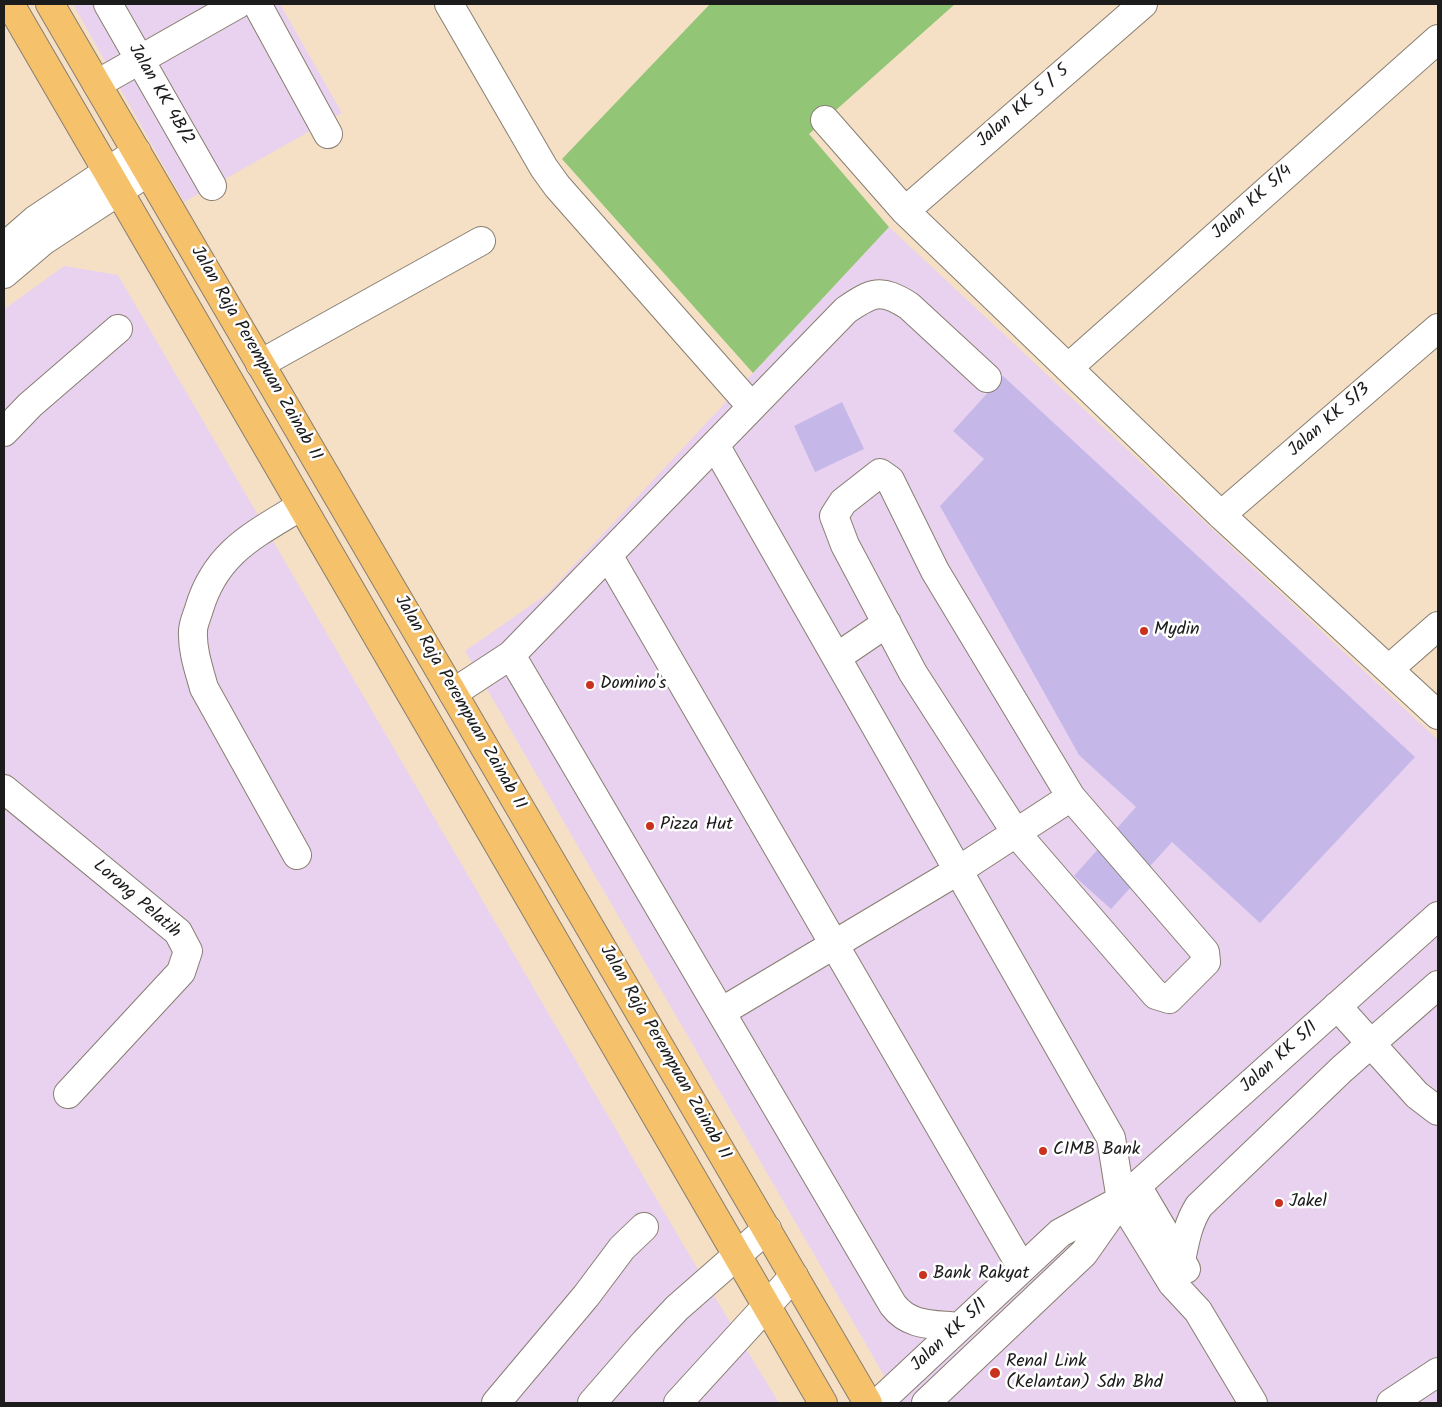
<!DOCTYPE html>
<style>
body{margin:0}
#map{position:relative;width:1442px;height:1407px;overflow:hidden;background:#f5e0c6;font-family:Kalam,sans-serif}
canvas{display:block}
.frame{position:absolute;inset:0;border:5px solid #1c1c1c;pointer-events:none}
</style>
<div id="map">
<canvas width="1442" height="1407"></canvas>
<div class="frame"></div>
</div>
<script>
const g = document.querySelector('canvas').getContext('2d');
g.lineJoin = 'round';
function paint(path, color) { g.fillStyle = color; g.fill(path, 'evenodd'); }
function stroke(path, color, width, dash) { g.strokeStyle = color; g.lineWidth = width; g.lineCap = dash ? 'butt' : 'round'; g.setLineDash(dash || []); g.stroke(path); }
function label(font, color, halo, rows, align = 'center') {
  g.font = font + ' Kalam,sans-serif'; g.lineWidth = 5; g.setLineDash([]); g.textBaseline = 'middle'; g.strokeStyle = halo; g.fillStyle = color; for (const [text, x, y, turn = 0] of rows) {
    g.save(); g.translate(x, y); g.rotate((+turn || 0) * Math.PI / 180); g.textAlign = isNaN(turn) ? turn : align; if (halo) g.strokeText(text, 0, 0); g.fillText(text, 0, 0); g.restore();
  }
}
paint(new Path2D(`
 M 73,4 L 280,4 L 342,113 L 184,202 Z
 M 889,227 L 1438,740 L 1438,1403 L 900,1403 L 465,651 L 547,594 Z
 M 64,266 L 118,275 L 684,1246 L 779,1403 L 4,1403 L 4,305 L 6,308 Z`), '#e8d2ef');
paint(new Path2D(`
 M 710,4 L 955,4 L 809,134 L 889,227 L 753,373 L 562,159 Z`), '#92c576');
paint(new Path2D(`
 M 1003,376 L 1415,757 L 1260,923 L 1172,842 L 1111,909 L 1074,876 L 1136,807 L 1079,755 L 940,506 L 984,459 L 953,431 Z
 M 842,402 L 864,449 L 815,472 L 794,426 Z`), '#c5b8e9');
const minor = new Path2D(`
 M 108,4 L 212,186
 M 257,4 L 328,134
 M 449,4 L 544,168 L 557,186 L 752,407
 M 97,84 L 238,4
 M 825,120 L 905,211 L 1221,515 L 1438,715
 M 905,211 L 1143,4
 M 4,247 L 35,220 L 137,152
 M 4,274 L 43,241 L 148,172
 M 260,364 L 481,241
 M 1068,368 L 1438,39
 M 4,432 L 30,405 L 118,329
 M 715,445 L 1111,1138 L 1121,1200 L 1172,1283 L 1198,1311 L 1253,1403
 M 880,473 L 890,480 L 935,571 L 1071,797 L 1205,952 L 1206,962 L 1169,999 L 1156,995 L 1016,833 L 913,673 L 845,545 L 834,516 L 843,502 Z
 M 1221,515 L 1438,328
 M 608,555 L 1022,1268
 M 511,655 L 893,1305 C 910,1327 933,1324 959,1327
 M 837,657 L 887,623
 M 1389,669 L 1438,626
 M 453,693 L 511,655 L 846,310 C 872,292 881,288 909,306 L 987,378
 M 4,789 L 178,932 L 188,951 L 181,972 L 68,1094
 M 297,855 L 204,688 C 199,670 192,650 193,631 C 193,624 197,616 199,609 C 216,552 254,535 301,506
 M 1337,1006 L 1417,1095 L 1438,1111
 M 721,1012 L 959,870 L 1071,797
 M 1137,1186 L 1186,1269
 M 1181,1261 C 1185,1241 1188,1223 1199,1206 L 1342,1069 L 1438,985
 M 496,1403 L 586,1296 L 622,1248 L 644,1227
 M 592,1403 L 645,1342 L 677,1308 L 767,1229
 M 678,1403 L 794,1276
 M 878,1403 L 1060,1233 L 1121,1200 L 1438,916
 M 926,1403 L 1084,1253 L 1117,1206
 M 1391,1403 L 1438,1372`);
const major = new Path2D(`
 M 10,4 L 823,1403
 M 50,4 L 868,1403`);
stroke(minor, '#887e71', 30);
stroke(major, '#887e71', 30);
stroke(minor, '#fff', 28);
stroke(major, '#f5c16b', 28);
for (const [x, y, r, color] of [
 [1144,631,5,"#c8321e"],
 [590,685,5,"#c8321e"],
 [650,826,5,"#c8321e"],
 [1043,1151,5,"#c8321e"],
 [1279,1203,5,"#c8321e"],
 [923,1275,5,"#c8321e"],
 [995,1373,6,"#c8321e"]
]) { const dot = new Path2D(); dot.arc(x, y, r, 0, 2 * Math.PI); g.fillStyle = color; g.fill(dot); stroke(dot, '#fff', 2); }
label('18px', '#1c1c1c', '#fff', [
 ["Jalan KK 4B/2",160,95,60],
 ["Jalan KK 5 / 5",1024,107,-41],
 ["Jalan KK 5/4",1253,203,-42],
 ["Jalan Raja Perempuan Zainab II",255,354,60],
 ["Jalan KK 5/3",1330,421,-41],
 ["Jalan Raja Perempuan Zainab II",459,703,60],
 ["Lorong Pelatih",136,900,41],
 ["Jalan Raja Perempuan Zainab II",664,1053,60],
 ["Jalan KK 5/1",1280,1058,-42],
 ["Jalan KK 5/1",950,1336,-43]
]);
label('18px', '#1c1c1c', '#fff', [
 ["Mydin",1154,631],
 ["Domino's",600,685],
 ["Pizza Hut",660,826],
 ["CIMB Bank",1053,1151],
 ["Jakel",1289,1203],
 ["Bank Rakyat",933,1275],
 ["Renal Link",1006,1363],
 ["(Kelantan) Sdn Bhd",1006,1384]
], 'left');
</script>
